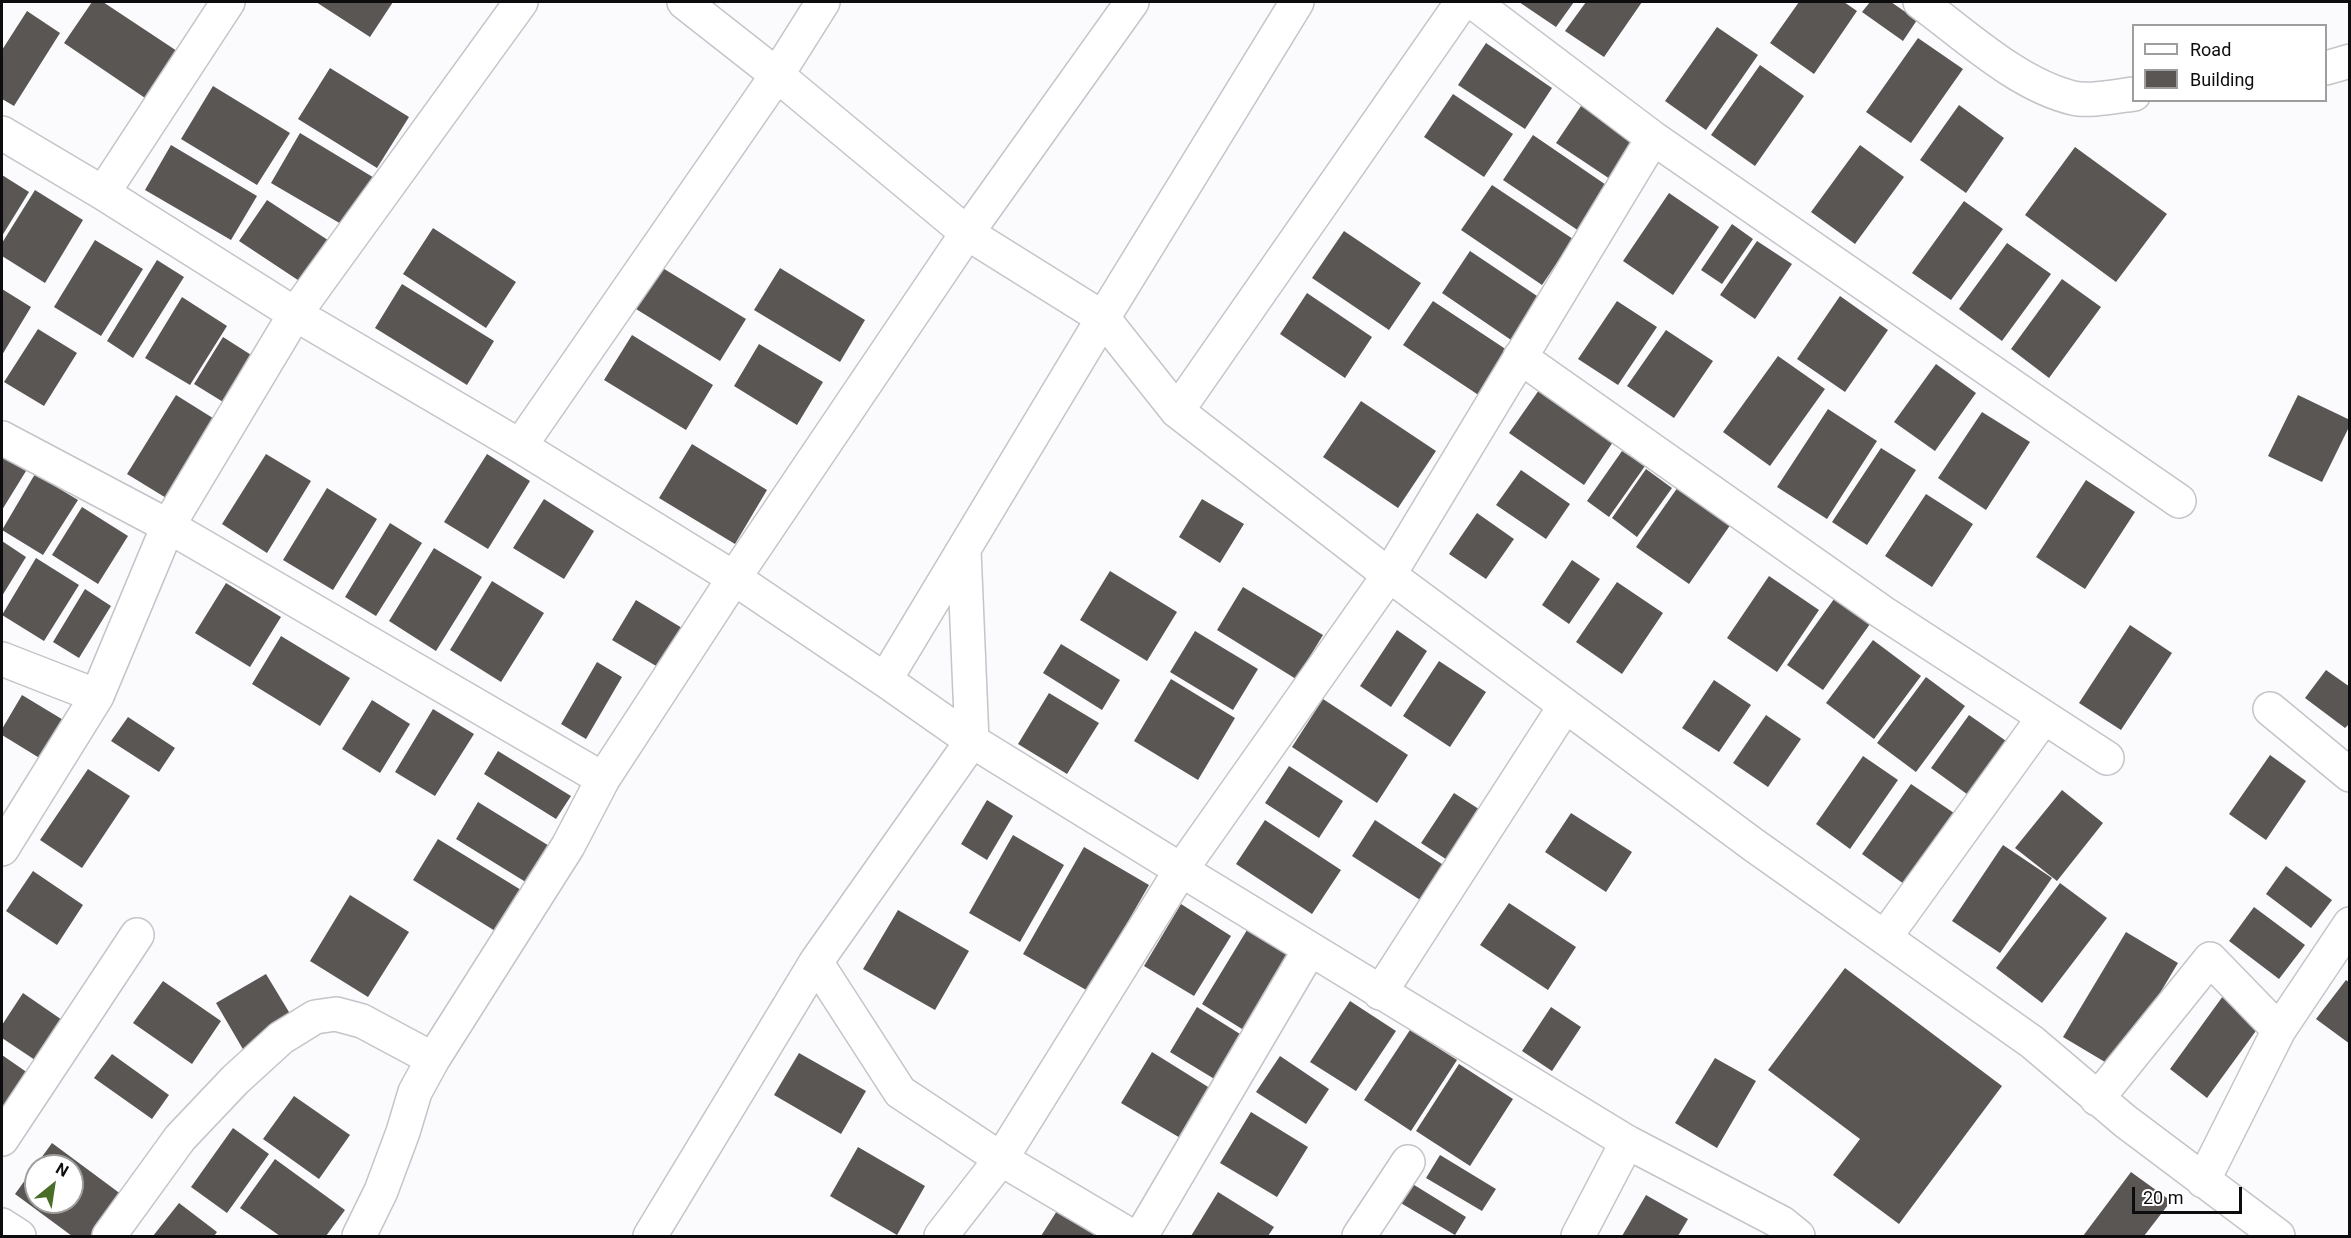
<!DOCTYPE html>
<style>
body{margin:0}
#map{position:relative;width:2351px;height:1238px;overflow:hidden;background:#fbfbfe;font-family:Roboto,sans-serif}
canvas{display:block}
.frame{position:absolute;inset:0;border:3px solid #0d0d0f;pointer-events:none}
.legend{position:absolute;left:2132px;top:24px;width:195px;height:78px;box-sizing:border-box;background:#fff;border:2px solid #9e9e9f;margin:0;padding:8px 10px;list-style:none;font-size:18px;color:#0d0d0f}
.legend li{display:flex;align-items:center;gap:12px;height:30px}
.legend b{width:30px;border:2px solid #9e9e9f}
.north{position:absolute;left:24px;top:1154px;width:60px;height:60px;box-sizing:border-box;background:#fff;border:2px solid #9e9e9f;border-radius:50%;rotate:30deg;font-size:16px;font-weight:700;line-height:24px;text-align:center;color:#0d0d0f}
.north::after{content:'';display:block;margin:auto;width:21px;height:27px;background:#496d26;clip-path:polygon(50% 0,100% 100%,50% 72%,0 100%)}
.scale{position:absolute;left:2132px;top:1187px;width:110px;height:27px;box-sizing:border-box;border:3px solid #0d0d0f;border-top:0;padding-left:8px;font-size:18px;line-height:21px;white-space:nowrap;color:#0d0d0f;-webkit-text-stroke:4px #fff;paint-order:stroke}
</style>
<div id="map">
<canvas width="2351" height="1238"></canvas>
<div class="frame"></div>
<ul class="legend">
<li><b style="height:8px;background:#fff"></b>Road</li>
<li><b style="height:16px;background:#5a5654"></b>Building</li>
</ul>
<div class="north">N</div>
<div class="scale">20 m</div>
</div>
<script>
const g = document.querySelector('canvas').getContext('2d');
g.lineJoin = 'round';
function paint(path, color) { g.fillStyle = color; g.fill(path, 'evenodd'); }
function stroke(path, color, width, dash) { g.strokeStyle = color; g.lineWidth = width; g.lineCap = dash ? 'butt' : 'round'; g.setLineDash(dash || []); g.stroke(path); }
paint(new Path2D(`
 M 92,2 L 103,2 L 180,53 L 148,100 L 64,43 Z
 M 316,2 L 393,2 L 370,37 Z
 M 1519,2 L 1574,2 L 1556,27 Z
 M 1586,2 L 1642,2 L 1604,57 L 1565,31 Z
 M 1799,2 L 1844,2 L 1857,11 L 1814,74 L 1770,43 Z
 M 1870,2 L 1891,2 L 1917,20 L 1903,41 L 1862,12 Z
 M 27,11 L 60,33 L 14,106 L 2,99 L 2,50 Z
 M 1717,27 L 1758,55 L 1706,130 L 1665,101 Z
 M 1918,38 L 1963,69 L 1911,143 L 1866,112 Z
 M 1486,43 L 1552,88 L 1525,129 L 1458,85 Z
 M 1760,65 L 1804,96 L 1755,166 L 1711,135 Z
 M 330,68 L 409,117 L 377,168 L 298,119 Z
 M 213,86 L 290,133 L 257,185 L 181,139 Z
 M 1453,94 L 1513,134 L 1484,177 L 1424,137 Z
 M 1959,105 L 2004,138 L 1966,193 L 1920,160 Z
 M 1581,106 L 1638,143 L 1613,181 L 1556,143 Z
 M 300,133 L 376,179 L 348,228 L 271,183 Z
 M 1533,135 L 1612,189 L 1582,233 L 1503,180 Z
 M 171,145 L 257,196 L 231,240 L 145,190 Z
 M 1860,145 L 1904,177 L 1855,244 L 1811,212 Z
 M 2075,147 L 2167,214 L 2116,282 L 2025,215 Z
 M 2,175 L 29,192 L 2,236 Z
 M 1492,185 L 1573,239 L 1542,285 L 1461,230 Z
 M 35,190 L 83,220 L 45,283 L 2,256 L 2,243 Z
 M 1669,193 L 1719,227 L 1673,295 L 1623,261 Z
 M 267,200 L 343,250 L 316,292 L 239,241 Z
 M 1964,201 L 2003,229 L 1951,300 L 1912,273 Z
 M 1732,224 L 1753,239 L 1722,284 L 1701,270 Z
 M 433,228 L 516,282 L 486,328 L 403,274 Z
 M 1344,231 L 1421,283 L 1389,330 L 1312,278 Z
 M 95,240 L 143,269 L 101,336 L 54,307 Z
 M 1757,241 L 1792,264 L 1755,319 L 1720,295 Z
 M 2007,243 L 2051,274 L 2002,341 L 1959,309 Z
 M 1470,251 L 1546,302 L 1517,344 L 1442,293 Z
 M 157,260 L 184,277 L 133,358 L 107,341 Z
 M 661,267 L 746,319 L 720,361 L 636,309 Z
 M 780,268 L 865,320 L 840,362 L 754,310 Z
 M 2062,279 L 2101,307 L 2049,378 L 2011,349 Z
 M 402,284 L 494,341 L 467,385 L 375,328 Z
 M 2,289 L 31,307 L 2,355 Z
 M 1307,293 L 1372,337 L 1345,378 L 1280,334 Z
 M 1840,296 L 1888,330 L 1845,392 L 1797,359 Z
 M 182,297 L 227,326 L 190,385 L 145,358 Z
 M 1433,301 L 1510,352 L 1480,396 L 1403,345 Z
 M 1617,301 L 1657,327 L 1618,385 L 1578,359 Z
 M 38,329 L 77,353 L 44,406 L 4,382 Z
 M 1666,330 L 1713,361 L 1674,418 L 1627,386 Z
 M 632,335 L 713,385 L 686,430 L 604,380 Z
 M 223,337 L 270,367 L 241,413 L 194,384 Z
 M 759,344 L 823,382 L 797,425 L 734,386 Z
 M 1778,356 L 1825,389 L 1770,466 L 1723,432 Z
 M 1936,364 L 1976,393 L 1935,451 L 1894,422 Z
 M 1539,390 L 1613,442 L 1584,485 L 1509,433 Z
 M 176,395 L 224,425 L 176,504 L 127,474 Z
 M 2298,395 L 2350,420 L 2350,425 L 2322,482 L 2268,456 Z
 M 1361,401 L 1436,451 L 1398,508 L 1323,457 Z
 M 1828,409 L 1877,441 L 1827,519 L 1777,487 Z
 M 1982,412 L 2030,442 L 1986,510 L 1938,478 Z
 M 692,444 L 767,490 L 735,544 L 659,498 Z
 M 1881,448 L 1916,470 L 1867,545 L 1832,522 Z
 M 1622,451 L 1645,466 L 1609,517 L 1587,501 Z
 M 266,454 L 311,481 L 267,553 L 222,524 Z
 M 487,454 L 530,481 L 488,549 L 444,522 Z
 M 2,457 L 26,471 L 2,510 Z
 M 1646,469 L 1672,488 L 1637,537 L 1612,518 Z
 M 1521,470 L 1570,504 L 1546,539 L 1496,505 Z
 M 35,474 L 78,500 L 43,555 L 2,530 Z
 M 2086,480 L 2135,512 L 2085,589 L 2036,557 Z
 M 1678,487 L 1731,524 L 1689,584 L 1636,547 Z
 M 327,488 L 377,519 L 333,590 L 283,560 Z
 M 1926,494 L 1973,524 L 1932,587 L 1885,556 Z
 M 544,499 L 594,531 L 564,579 L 513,548 Z
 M 1202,499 L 1244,524 L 1220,563 L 1179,537 Z
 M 82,507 L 128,536 L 98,584 L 52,555 Z
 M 1477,513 L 1514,539 L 1486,579 L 1449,554 Z
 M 390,523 L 422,543 L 376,616 L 345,597 Z
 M 2,541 L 26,557 L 2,596 Z
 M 434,548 L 482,577 L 436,651 L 389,621 Z
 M 36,558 L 79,585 L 44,641 L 2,615 Z
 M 1572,560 L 1600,579 L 1569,624 L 1542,605 Z
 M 1110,571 L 1177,612 L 1147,661 L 1080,620 Z
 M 1769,576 L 1819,610 L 1777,672 L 1727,638 Z
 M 492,581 L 544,613 L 501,682 L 450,650 Z
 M 1617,582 L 1663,613 L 1622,674 L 1576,642 Z
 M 226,583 L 281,617 L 250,667 L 195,633 Z
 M 1243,587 L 1323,635 L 1296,679 L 1217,630 Z
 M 85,589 L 111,606 L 79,658 L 53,642 Z
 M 1834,599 L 1870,624 L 1823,690 L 1787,665 Z
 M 636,600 L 687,631 L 663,670 L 612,640 Z
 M 2130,625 L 2172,653 L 2121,730 L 2079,703 Z
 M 1397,630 L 1427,651 L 1391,707 L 1360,686 Z
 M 1195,631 L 1258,669 L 1233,710 L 1170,672 Z
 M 281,636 L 350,678 L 320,726 L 252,684 Z
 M 1873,640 L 1921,676 L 1874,739 L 1826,703 Z
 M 1061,644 L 1120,680 L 1102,710 L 1043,673 Z
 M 1439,661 L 1486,692 L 1450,747 L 1403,716 Z
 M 597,662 L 622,677 L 586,739 L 561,724 Z
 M 2326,670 L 2350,687 L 2350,723 L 2345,728 L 2305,698 Z
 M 1926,677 L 1965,706 L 1916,772 L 1877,743 Z
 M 1171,679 L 1235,718 L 1198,780 L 1134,741 Z
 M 1714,680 L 1751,705 L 1719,752 L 1682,728 Z
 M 1049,693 L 1099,723 L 1067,774 L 1018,744 Z
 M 22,695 L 70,724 L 46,762 L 2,735 L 2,729 Z
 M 1323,699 L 1408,755 L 1377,803 L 1292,747 Z
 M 372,700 L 410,724 L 380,773 L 342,749 Z
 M 433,709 L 474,734 L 435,796 L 395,772 Z
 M 1766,715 L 1801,739 L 1768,787 L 1733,763 Z
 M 1969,715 L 2009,743 L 1971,797 L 1931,768 Z
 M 128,717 L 175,748 L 159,772 L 111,741 Z
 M 498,751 L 571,796 L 556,819 L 484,774 Z
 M 2270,755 L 2306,781 L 2266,840 L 2229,814 Z
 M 1863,756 L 1898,780 L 1850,849 L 1816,824 Z
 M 1289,766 L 1343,801 L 1319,838 L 1265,803 Z
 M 88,769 L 130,796 L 82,868 L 40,840 Z
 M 1911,784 L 1954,813 L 1904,884 L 1862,854 Z
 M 2062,790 L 2103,823 L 2057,881 L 2015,848 Z
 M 1454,793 L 1499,822 L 1466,872 L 1421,843 Z
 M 987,800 L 1013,816 L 987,860 L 961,844 Z
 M 478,802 L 559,852 L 537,889 L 456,839 Z
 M 1571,813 L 1632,852 L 1606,892 L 1545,852 Z
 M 1265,820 L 1341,870 L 1312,914 L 1236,864 Z
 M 1375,820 L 1451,870 L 1428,905 L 1352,856 Z
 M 1013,835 L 1064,865 L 1020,942 L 969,913 Z
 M 438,839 L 526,893 L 500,934 L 413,880 Z
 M 2003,845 L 2052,878 L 2000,953 L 1952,921 Z
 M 1084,847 L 1149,885 L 1088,991 L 1023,954 Z
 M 2286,866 L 2332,900 L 2311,928 L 2266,894 Z
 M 33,871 L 83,905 L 57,945 L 6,911 Z
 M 2060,883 L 2107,918 L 2042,1003 L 1996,968 Z
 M 350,895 L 409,932 L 368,997 L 310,961 Z
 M 1509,903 L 1576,947 L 1548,990 L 1480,945 Z
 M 1181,904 L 1231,936 L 1194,996 L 1144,966 Z
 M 2254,907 L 2305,945 L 2279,979 L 2229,941 Z
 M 898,910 L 969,951 L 935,1010 L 863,969 Z
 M 1247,930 L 1296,960 L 1250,1034 L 1202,1004 Z
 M 2126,932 L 2178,963 L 2115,1068 L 2063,1037 Z
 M 1845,968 L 2002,1086 L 1899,1224 L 1833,1175 L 1860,1139 L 1768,1070 Z
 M 266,974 L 295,1022 L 244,1051 L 216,1003 Z
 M 2346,980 L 2350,983 L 2350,1044 L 2316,1019 Z
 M 163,981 L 221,1021 L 192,1064 L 133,1023 Z
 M 2231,985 L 2269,1013 L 2207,1098 L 2170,1069 Z
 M 23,993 L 65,1022 L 38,1062 L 2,1038 L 2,1025 Z
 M 1350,1001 L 1396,1031 L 1356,1091 L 1310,1062 Z
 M 1197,1007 L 1248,1039 L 1221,1083 L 1170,1052 Z
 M 1551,1007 L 1581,1027 L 1552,1071 L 1522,1051 Z
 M 1410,1030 L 1457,1060 L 1411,1131 L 1364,1100 Z
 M 1152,1052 L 1213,1090 L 1182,1139 L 1121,1103 Z
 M 799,1053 L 866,1091 L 841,1134 L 774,1095 Z
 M 112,1054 L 169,1095 L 152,1119 L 94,1078 Z
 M 2,1055 L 38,1080 L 2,1122 Z
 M 1280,1056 L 1329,1089 L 1306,1124 L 1256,1092 Z
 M 1715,1058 L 1756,1081 L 1717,1148 L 1675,1123 Z
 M 1459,1064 L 1513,1099 L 1470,1166 L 1416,1131 Z
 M 294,1096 L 350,1135 L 319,1179 L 263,1139 Z
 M 1251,1112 L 1308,1147 L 1277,1197 L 1220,1163 Z
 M 233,1128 L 269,1154 L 227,1213 L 191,1187 Z
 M 52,1143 L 137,1206 L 114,1236 L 72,1236 L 15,1194 ZM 36,1166 L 72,1166 L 72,1202 L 36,1202 Z
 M 858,1147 L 925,1186 L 897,1235 L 830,1196 Z
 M 1440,1155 L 1496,1189 L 1482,1211 L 1426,1178 Z
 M 275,1159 L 345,1210 L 326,1236 L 280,1236 L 240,1208 Z
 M 2131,1172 L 2171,1201 L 2144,1236 L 2083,1236 Z
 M 1411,1183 L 1466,1217 L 1455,1235 L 1399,1202 Z
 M 1218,1192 L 1274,1227 L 1268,1236 L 1191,1236 Z
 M 1646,1195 L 1688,1219 L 1678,1236 L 1622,1236 Z
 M 179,1203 L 217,1232 L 214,1236 L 153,1236 Z
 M 1062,1203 L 1117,1236 L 1041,1236 Z`), '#5a5654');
const street = new Path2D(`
 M 521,2 L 295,314 L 168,526 L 603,779 L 734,578 L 885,680 L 1103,318 L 967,233 L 1132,2
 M 1297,2 L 1103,318 L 1177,411 L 1462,2
 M 1920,2 C 1965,35 2018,85 2073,98 C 2088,102 2117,96 2134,94
 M 2326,68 L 2350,61
 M 2,133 L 103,193 L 295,314 L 520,446 L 777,75 L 684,2
 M 1653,138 L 2179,501
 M 103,193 L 228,2
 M 1520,357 L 1882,612 L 2107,758
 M 1177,411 L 1389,575 L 1653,138 L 1473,2
 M 2,438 L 168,526 L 97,696 L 2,849
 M 520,446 L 734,578 L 967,233 L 777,75 L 823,2
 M 2,659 L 97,696
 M 885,680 L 972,741 L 964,550
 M 2270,709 L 2350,775
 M 1885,937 L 2044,717
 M 816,962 L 972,741 L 1181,870 L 1389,575 L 1755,846 L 2032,1042 L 2125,1121 L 2278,1236
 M 1380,993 L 1565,706
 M 2097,1099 L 2210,959 L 2279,1030 L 2350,924
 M 2,1139 L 137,935
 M 2203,1181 L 2279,1030
 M 2,1225 L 19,1236
 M 109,1236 L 180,1138 L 235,1080 L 281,1038 L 315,1017 L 336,1014 L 362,1021 L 433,1059
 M 359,1236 L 381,1191 L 403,1132 L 415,1092 L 433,1059 L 568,846 L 603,779
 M 650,1236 L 816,962 L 900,1092 L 1001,1159 L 1131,1236
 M 941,1236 L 1001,1159 L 1181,870 L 1627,1142 L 1782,1223 L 1798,1236
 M 1141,1236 L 1310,949
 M 1359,1236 L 1408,1162
 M 1578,1236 L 1627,1142`);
stroke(street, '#c4c4c9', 36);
stroke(street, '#fff', 33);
</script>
